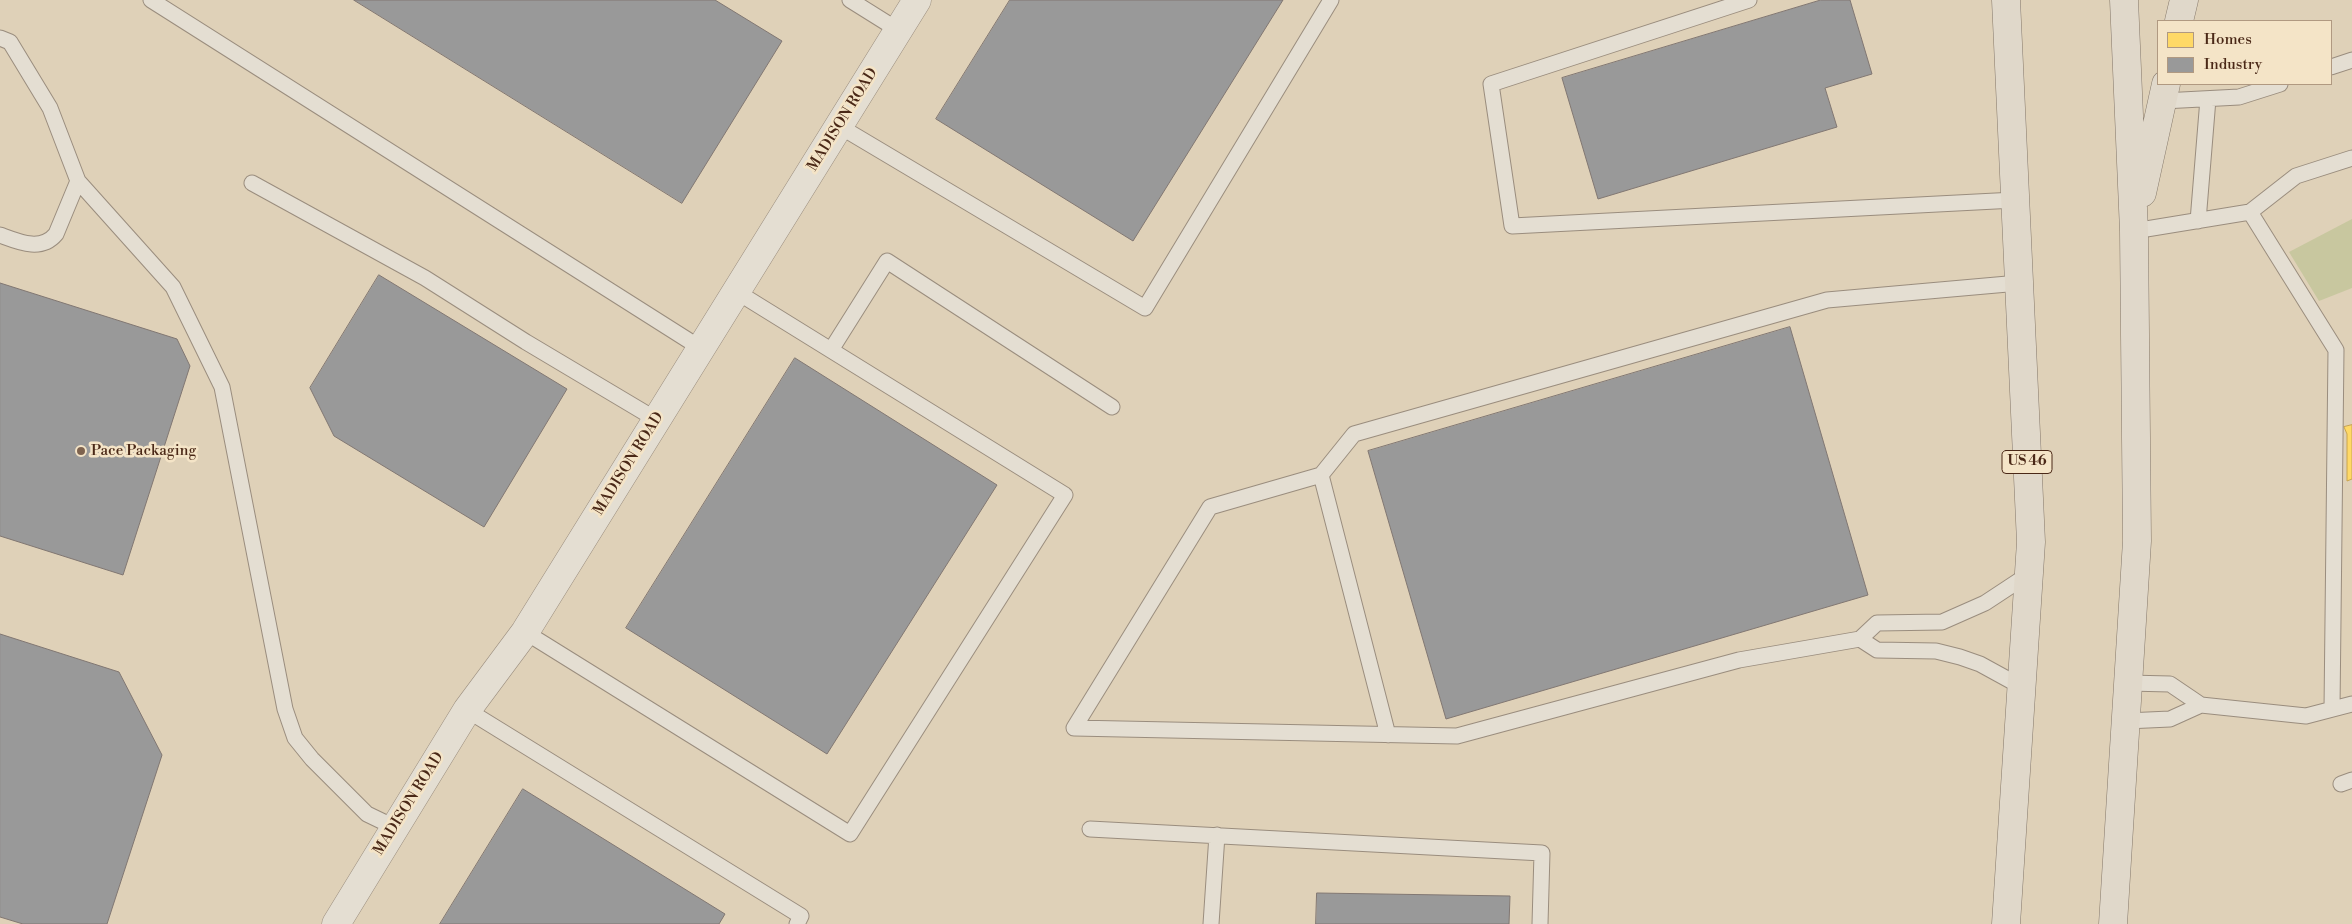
<!DOCTYPE html>
<style>
body{margin:0}
#map{position:relative;width:2352px;height:924px;overflow:hidden;background:#dfd1b8;font-family:"Libre Bodoni",serif}
canvas{display:block}
.legend{position:absolute;left:2157px;top:20px;width:175px;height:65px;box-sizing:border-box;background:#f4e4c7;border:1px solid #b09981;margin:0;padding:6px 9px;list-style:none;font-size:15px;color:#4a2817}
.legend li{display:flex;align-items:center;gap:10px;height:25px}
.legend b{width:25px;border:1px solid #b09981}
</style>
<div id="map">
<canvas width="2352" height="924"></canvas>
<ul class="legend">
<li><b style="height:14px;background:#ffd966"></b>Homes</li>
<li><b style="height:14px;background:#999"></b>Industry</li>
</ul>
</div>
<script>
const g = document.querySelector('canvas').getContext('2d');
g.lineJoin = 'round';
function paint(path, color) { g.fillStyle = color; g.fill(path, 'evenodd'); }
function stroke(path, color, width, dash) { g.strokeStyle = color; g.lineWidth = width; g.lineCap = dash ? 'butt' : 'round'; g.setLineDash(dash || []); g.stroke(path); }
function label(font, color, halo, rows, align = 'center') {
  g.font = font + ' "Libre Bodoni",serif'; g.lineWidth = 5; g.setLineDash([]); g.textBaseline = 'middle'; g.strokeStyle = halo; g.fillStyle = color; for (const [text, x, y, turn = 0] of rows) {
    g.save(); g.translate(x, y); g.rotate((+turn || 0) * Math.PI / 180); g.textAlign = isNaN(turn) ? turn : align; if (halo) g.strokeText(text, 0, 0); g.fillText(text, 0, 0); g.restore();
  }
}
paint(new Path2D(`
 M 2352,219 L 2352,288 L 2319,301 L 2289,252 Z`), '#c8c79f');
const homes = new Path2D(`
 M 2352,425 L 2352,479 L 2347,481 L 2347,434 L 2344,427 Z`);
paint(homes, '#ffd966');
stroke(homes, '#c9a44e', 1);
const industry = new Path2D(`
 M 354,0 L 715,0 L 782,41 L 682,203 Z
 M 1010,0 L 1283,0 L 1133,241 L 936,119 Z
 M 1821,0 L 1850,0 L 1872,74 L 1825,88 L 1837,127 L 1598,199 L 1562,78 Z
 M 379,275 L 567,389 L 484,527 L 334,436 L 310,388 Z
 M 0,283 L 177,339 L 190,366 L 123,575 L 0,536 Z
 M 1790,327 L 1868,595 L 1446,719 L 1368,451 Z
 M 795,358 L 997,485 L 827,754 L 626,628 Z
 M 0,634 L 119,672 L 162,755 L 107,924 L 23,924 L 0,917 Z
 M 523,789 L 725,914 L 719,924 L 440,924 Z
 M 1317,893 L 1510,896 L 1509,924 L 1316,924 Z`);
paint(industry, '#999');
stroke(industry, '#817772', 1);
const service = new Path2D(`
 M 151,0 L 702,349
 M 850,0 L 898,30
 M 1749,0 L 1491,84 L 1512,226 L 2015,200
 M 0,38 L 10,42 L 50,108 L 78,181 L 173,287 L 222,387 L 285,709 L 295,738 L 312,759 L 367,814 L 394,827
 M 2331,67 L 2352,60
 M 2163,101 L 2239,97 L 2280,84
 M 839,126 L 1145,308 L 1331,0
 M 252,183 L 425,278 L 526,342 L 657,420
 M 2250,212 L 2296,176 L 2352,158
 M 2198,221 L 2208,99
 M 2134,231 L 2250,212 L 2336,350 L 2332,709
 M 0,235 C 19,242 41,252 56,234 L 78,181
 M 831,350 L 887,261 L 1112,407
 M 1321,475 L 1388,735
 M 525,632 L 850,834 L 1065,495 L 737,292
 M 1860,639 L 1739,660 L 1457,736 L 1074,728 L 1210,507 L 1321,475 L 1354,434 L 1827,300 L 2019,283
 M 2022,687 L 1980,664 L 1960,657 L 1936,651 L 1877,650 L 1860,639 L 1877,623 L 1942,622 L 1985,603 L 2029,574
 M 2201,705 L 2306,716 L 2352,704
 M 467,710 L 801,916 L 797,924
 M 2126,721 L 2170,719 L 2201,705 L 2170,684 L 2128,683
 M 2341,784 L 2352,780
 M 1090,829 L 1542,853 L 1540,924
 M 1211,924 L 1217,835`);
const tertiary = new Path2D(`
 M 336,924 L 467,710 L 525,632 L 917,0`);
const trunk = new Path2D(`
 M 2006,0 L 2031,542 L 2006,924
 M 2179,21 L 2184,0
 M 2142,193 L 2166,84
 M 2113,924 L 2137,541 L 2134,231 L 2124,0`);
stroke(service, '#9a8d7e', 17);
stroke(tertiary, '#9a8d7e', 29);
stroke(trunk, '#847769', 29);
stroke(service, '#e4ded2', 15);
stroke(tertiary, '#e4ded2', 28);
stroke(trunk, '#e0d8ca', 28);
for (const [x, y, r, color] of [
 [81,451,5,"#7e634f"]
]) { const dot = new Path2D(); dot.arc(x, y, r, 0, 2 * Math.PI); g.fillStyle = color; g.fill(dot); stroke(dot, '#f4e4c7', 2); }
for (const [x, y, w] of [
 [2027,462,50]
]) { const box = new Path2D(); box.roundRect(x - w / 2, y - 11.5, w, 23, 4); g.fillStyle = '#f4e4c7'; g.fill(box); stroke(box, '#4a2817', 1); }
label('bold 14px', '#4a2817', null, [
 ["US 46",2027,462]
]);
label('15px', '#4a2817', '#f4e4c7', [
 ["MADISON ROAD",843,120,-58],
 ["MADISON ROAD",629,464,-58],
 ["MADISON ROAD",409,804,-58]
]);
label('15px', '#4a2817', '#f4e4c7', [
 ["Pace Packaging",91,451]
], 'left');
</script>
